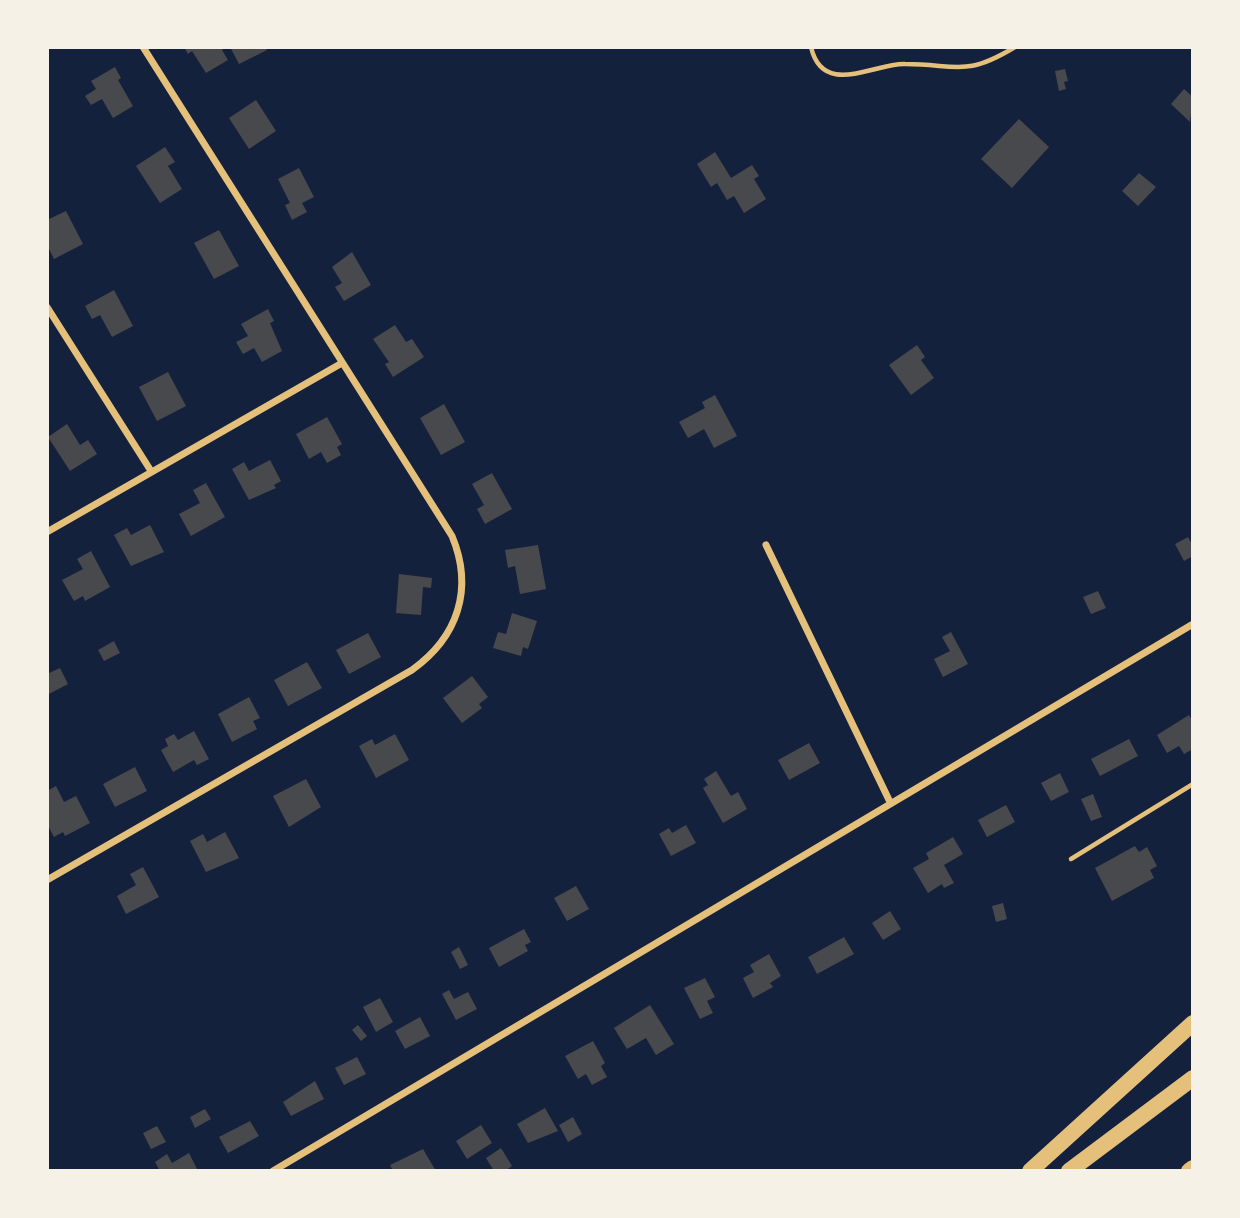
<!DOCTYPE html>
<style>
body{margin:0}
#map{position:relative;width:1240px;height:1218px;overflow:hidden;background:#14213d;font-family:"Exo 2",sans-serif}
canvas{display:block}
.frame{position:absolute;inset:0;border:49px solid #f6f1e7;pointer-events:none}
</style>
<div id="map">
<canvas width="1240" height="1218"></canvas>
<div class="frame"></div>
</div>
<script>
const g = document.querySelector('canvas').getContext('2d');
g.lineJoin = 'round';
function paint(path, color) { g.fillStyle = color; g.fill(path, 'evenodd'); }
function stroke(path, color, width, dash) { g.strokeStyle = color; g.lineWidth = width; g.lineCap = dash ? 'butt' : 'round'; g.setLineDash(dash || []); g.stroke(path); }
paint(new Path2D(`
 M 184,47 L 226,47 L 222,50 L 228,60 L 206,73 L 192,51 L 188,54 Z
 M 230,47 L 266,47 L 267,50 L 239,64 Z
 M 115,67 L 121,78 L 118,80 L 133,106 L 113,118 L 102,99 L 91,105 L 85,96 L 96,89 L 91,81 Z
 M 1065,69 L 1068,81 L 1064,82 L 1066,89 L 1059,91 L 1055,71 Z
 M 1184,89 L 1193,97 L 1190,122 L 1171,104 Z
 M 256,100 L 276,131 L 249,149 L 229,118 Z
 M 1019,119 L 1049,147 L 1012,188 L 981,159 Z
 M 165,147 L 175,162 L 168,166 L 182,189 L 160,203 L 136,166 Z
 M 715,152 L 731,178 L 752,165 L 759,176 L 754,179 L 766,199 L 744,213 L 734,196 L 727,200 L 717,183 L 711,187 L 697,164 Z
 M 299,168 L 314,197 L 302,203 L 307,212 L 292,220 L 285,205 L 290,203 L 278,179 Z
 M 1139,173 L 1156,187 L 1138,206 L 1122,191 Z
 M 66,211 L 83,244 L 54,259 L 47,245 L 47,220 Z
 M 219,230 L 239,266 L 214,279 L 194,243 Z
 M 352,252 L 371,285 L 344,301 L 335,287 L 342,283 L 332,267 Z
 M 114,290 L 133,326 L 112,337 L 100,315 L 92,319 L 85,306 Z
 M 268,309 L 274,321 L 270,323 L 282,351 L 262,362 L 254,348 L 243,354 L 236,342 L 248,336 L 241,324 Z
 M 395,325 L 406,342 L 412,339 L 424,357 L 393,377 L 385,364 L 389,362 L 373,339 Z
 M 917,345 L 925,357 L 921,360 L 934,378 L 911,395 L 889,365 Z
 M 168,372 L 186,406 L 157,421 L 139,387 Z
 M 715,395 L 737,436 L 714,448 L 704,429 L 688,438 L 679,422 L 705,408 L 702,402 Z
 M 444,404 L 465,442 L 441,455 L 420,418 Z
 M 327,417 L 342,444 L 337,447 L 341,455 L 327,463 L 321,452 L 309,459 L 296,434 Z
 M 67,424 L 80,445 L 88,440 L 97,454 L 70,471 L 48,437 Z
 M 270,460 L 281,481 L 274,485 L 276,488 L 249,500 L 232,469 L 244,462 L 249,471 Z
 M 492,473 L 512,509 L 485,524 L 477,509 L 484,505 L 472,484 Z
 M 206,483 L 225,517 L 191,536 L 179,514 L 200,503 L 193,490 Z
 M 150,525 L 164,552 L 131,566 L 114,535 L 127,528 L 131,535 Z
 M 1188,537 L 1193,546 L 1193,556 L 1184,561 L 1175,544 Z
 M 538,545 L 546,589 L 520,594 L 515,566 L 508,568 L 505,550 Z
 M 91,551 L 110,587 L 85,601 L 83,596 L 74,601 L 62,580 L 83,569 L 77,559 Z
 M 399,574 L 432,578 L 431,588 L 423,587 L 421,615 L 396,613 Z
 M 1098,591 L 1106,608 L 1091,614 L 1083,597 Z
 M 512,613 L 537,621 L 528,649 L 523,647 L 521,656 L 493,648 L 498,632 L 506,634 Z
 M 951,632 L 968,664 L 943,677 L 934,659 L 950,651 L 942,637 Z
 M 368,633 L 381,657 L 349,674 L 336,650 Z
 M 114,641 L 120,653 L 104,661 L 98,650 Z
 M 307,662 L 322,688 L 288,706 L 274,680 Z
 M 60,668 L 68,684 L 47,695 L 47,674 Z
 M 472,676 L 488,697 L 479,704 L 482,708 L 462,723 L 443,698 Z
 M 249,697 L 260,718 L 253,721 L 257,729 L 232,742 L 218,714 Z
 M 1189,715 L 1193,722 L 1193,749 L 1184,754 L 1179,746 L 1167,753 L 1157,735 Z
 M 194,731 L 209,759 L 197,765 L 194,760 L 173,772 L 161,750 L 168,746 L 165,739 L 174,734 L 178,740 Z
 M 395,734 L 409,760 L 376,778 L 359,746 L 372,739 L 375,745 Z
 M 1129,739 L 1138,756 L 1100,776 L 1091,759 Z
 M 809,743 L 820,763 L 789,780 L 778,760 Z
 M 135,767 L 147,791 L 115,807 L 103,784 Z
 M 716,771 L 731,796 L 738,792 L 747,809 L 723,823 L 703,788 L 708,785 L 704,779 Z
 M 1060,773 L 1069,792 L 1051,801 L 1041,783 Z
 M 306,779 L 321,807 L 289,827 L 273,796 Z
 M 56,786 L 64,802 L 76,796 L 90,823 L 65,836 L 63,832 L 54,837 L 47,824 L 47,791 Z
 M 1093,794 L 1102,817 L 1091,821 L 1081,799 Z
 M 1006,805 L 1015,822 L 987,837 L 978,820 Z
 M 686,825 L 696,843 L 671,856 L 659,834 L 669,828 L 672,833 Z
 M 225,832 L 239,858 L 206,872 L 190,841 L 203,834 L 207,842 Z
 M 953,837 L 963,854 L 944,865 L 954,883 L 944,888 L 942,884 L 928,893 L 913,868 L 929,859 L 926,853 Z
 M 1135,846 L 1139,852 L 1147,847 L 1157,866 L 1150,870 L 1154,878 L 1112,901 L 1095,868 Z
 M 143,867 L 159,897 L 126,914 L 117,896 L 136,885 L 130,874 Z
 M 576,886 L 589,909 L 567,921 L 554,898 Z
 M 1003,903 L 1007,919 L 996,922 L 992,906 Z
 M 890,911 L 901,929 L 883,940 L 872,923 Z
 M 524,929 L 531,942 L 525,945 L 528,951 L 499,967 L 489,948 Z
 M 844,937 L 854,954 L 817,974 L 808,957 Z
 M 459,947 L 468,965 L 460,969 L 451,952 Z
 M 769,954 L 781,976 L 770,983 L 773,987 L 753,998 L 743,978 L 754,972 L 750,965 Z
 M 705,978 L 715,997 L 707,1001 L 713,1013 L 700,1019 L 684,988 Z
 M 449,990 L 454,999 L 468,992 L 477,1009 L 456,1020 L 442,994 Z
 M 380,998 L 393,1022 L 376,1032 L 363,1007 Z
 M 650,1005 L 674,1044 L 656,1055 L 646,1038 L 627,1049 L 614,1028 Z
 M 420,1017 L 430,1036 L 405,1049 L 395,1031 Z
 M 358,1025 L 367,1036 L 361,1041 L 352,1030 Z
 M 593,1041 L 605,1063 L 601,1066 L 607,1077 L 592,1085 L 586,1074 L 578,1079 L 565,1056 Z
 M 357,1057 L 366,1074 L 344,1085 L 335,1068 Z
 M 315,1081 L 324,1099 L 291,1116 L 283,1102 Z
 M 545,1108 L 558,1131 L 528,1143 L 517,1124 Z
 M 205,1109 L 211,1119 L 195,1128 L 190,1117 Z
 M 573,1117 L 582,1134 L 568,1142 L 559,1125 Z
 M 250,1121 L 259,1136 L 228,1153 L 219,1137 Z
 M 481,1125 L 492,1143 L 467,1159 L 456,1141 Z
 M 157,1126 L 166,1142 L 151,1149 L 143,1133 Z
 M 501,1148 L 512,1166 L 505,1171 L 494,1171 L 486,1158 Z
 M 423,1149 L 436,1171 L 393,1171 L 390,1165 Z
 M 189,1153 L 198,1171 L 160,1171 L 155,1162 L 167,1154 L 172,1163 Z`), '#48494c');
stroke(new Path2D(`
 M 811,47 C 823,98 874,63 905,64 C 957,64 964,78 1015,47
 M 1071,859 L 1193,784`), '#e5c07b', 4.5);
stroke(new Path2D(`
 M 47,307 L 151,471
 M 47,532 L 342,363
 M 766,545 L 890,802
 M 47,880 L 412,670 C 458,637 474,589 452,536 L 143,47
 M 273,1171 L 1193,624`), '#e5c07b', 7);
stroke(new Path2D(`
 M 1030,1171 L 1193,1023
 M 1069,1171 L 1193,1078
 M 1189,1171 L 1193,1168`), '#e5c07b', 16);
</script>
